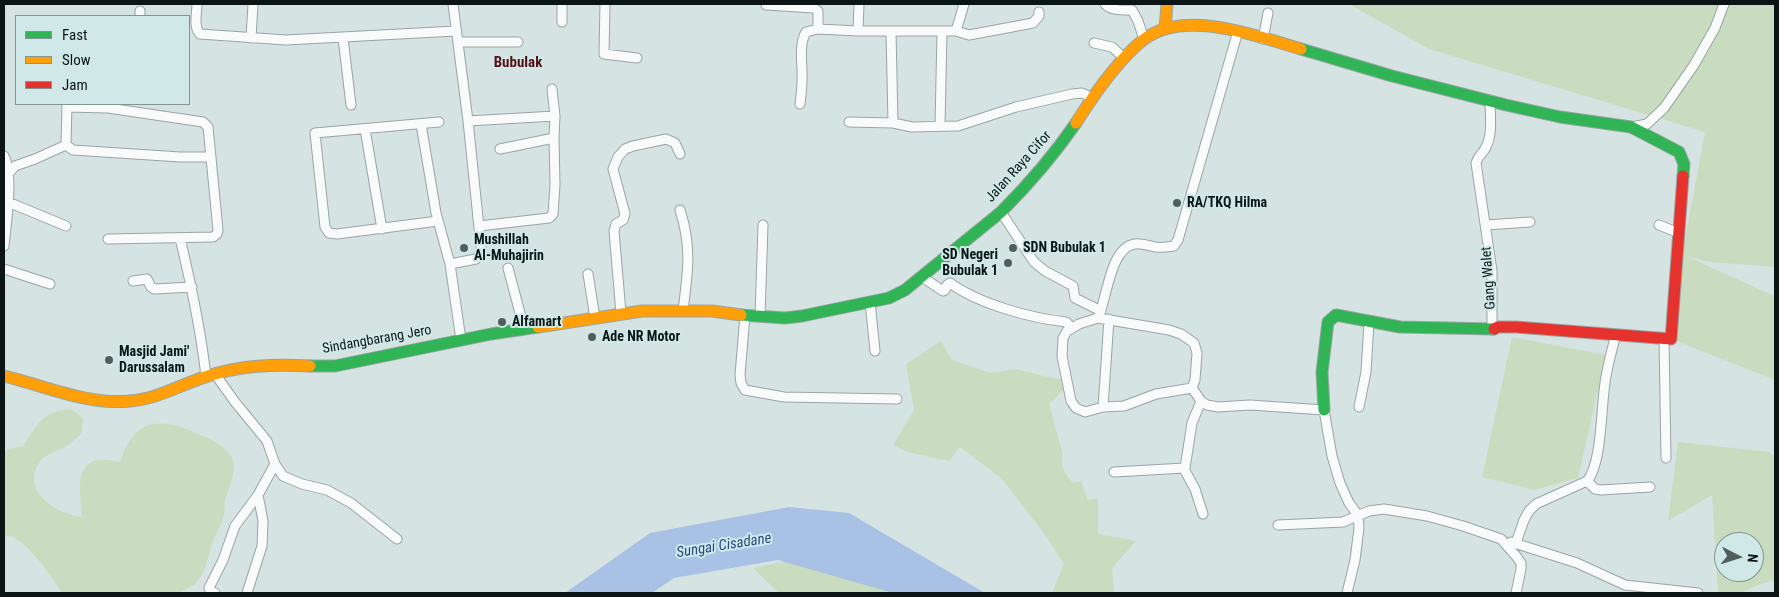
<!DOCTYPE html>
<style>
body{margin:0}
#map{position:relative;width:1779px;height:597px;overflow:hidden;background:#d6e3e3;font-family:"Roboto Condensed",sans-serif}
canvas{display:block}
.frame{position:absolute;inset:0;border:5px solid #0c1515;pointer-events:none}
.legend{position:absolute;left:15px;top:15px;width:175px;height:90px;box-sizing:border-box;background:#d0e9e8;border:1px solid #829494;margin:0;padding:6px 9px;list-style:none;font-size:15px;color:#0c1515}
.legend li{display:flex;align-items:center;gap:10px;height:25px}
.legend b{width:25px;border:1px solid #829494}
.north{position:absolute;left:1714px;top:532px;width:50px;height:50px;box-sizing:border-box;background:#d0e9e8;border:1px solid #829494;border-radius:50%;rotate:95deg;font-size:14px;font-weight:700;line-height:20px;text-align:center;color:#0c1515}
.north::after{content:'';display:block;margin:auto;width:18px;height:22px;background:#535d5d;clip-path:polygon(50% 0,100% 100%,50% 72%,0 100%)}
</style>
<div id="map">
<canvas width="1779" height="597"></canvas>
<div class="frame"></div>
<ul class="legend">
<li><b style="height:6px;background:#30b455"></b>Fast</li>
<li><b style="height:6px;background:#ff9f0a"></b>Slow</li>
<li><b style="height:6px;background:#e5322d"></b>Jam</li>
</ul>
<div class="north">N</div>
</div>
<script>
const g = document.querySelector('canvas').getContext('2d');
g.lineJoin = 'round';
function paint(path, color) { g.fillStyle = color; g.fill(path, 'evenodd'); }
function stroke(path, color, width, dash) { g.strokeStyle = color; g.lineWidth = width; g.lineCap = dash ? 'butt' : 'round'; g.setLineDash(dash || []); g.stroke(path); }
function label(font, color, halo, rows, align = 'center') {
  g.font = font + ' "Roboto Condensed",sans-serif'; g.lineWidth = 4; g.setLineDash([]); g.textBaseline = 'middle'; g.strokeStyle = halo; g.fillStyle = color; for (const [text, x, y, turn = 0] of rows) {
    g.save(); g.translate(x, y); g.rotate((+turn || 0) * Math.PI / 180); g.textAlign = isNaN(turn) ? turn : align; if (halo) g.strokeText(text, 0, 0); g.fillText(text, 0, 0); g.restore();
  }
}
paint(new Path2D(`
 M 1349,4 L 1775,4 L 1775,267 L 1710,262 L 1686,256 L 1772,295 L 1775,293 L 1775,380 L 1671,339 L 1682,255 L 1705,132 L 1429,49 Z
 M 1512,337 L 1606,355 L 1578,478 L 1534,490 L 1482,477 Z
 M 941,341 L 952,360 L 990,373 L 1016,369 L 1048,377 L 1073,381 L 1049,404 L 1063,455 C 1060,468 1065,473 1073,483 L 1081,481 L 1088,500 L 1098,499 L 1098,534 L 1136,541 L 1112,568 L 1114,593 L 1052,593 L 1064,564 L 1046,536 L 1002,479 L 960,447 L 949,461 L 907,452 L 893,445 L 914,410 L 906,364 Z
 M 71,409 L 83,418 L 82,433 C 78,436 75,440 71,443 C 63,449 51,452 43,458 C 39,462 35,469 34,475 C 32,500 61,514 82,517 C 79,484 73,451 120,462 C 135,416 161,417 201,435 C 212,440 224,445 231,456 C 239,468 228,489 225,501 C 224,506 225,511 224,516 C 221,525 216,533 213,541 C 208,554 206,573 196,583 C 192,587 184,590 179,593 L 62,593 C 53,578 31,547 15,538 C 12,536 8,536 4,536 L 4,452 L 8,449 L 23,446 C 39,423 41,412 71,409 Z
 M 1678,442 L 1770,452 L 1775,457 L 1775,580 L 1761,584 L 1740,593 L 1718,593 L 1712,495 L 1668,521 ZM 1724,542 L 1754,542 L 1754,572 L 1724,572 Z
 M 786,561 L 884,573 L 891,593 L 779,593 L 753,568 Z`), '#cadcbf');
paint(new Path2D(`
 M 789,507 L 849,513 L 985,593 L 893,593 L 778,560 L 674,578 L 652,593 L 565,593 L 650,533 Z`), '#a8c1e5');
const street = new Path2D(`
 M 197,4 C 197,13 193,27 200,34 L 286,40 L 456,31
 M 605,4 L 604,54 L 637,58
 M 859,4 L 858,31 L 956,31 L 969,35 L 1033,23 L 1039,16 L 1039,12
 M 1105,4 C 1112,11 1122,10 1132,10 L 1138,21 L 1144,39
 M 766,5 L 814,8 L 818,11 L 818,29
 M 140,16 L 140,11
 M 562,22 L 562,4
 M 891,31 L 893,123
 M 956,31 L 964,4
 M 251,38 L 253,4
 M 343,38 L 351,105
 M 1263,39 L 1268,13
 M 458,42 L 518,42
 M 1094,43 L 1112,47 L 1124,58
 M 1490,100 C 1490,114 1493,134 1486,147 C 1483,154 1478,155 1476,163 L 1492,271 L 1492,330
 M 800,104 C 801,96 802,88 802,80 C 803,64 798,46 806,32 L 818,29 L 858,31
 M 67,107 L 108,108 L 203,122 L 208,127 L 218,230 L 217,234 L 213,237 L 108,239
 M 468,121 L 555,116
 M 849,122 L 893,123 L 912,127 L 958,126 L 1016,107 L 1072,94 L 1082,93 L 1093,98
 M 421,124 L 436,213 L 450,264 L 461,340
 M 940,126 L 942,32
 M 1632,127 L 1647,124 L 1664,108 L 1694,65 L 1715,28 L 1724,4
 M 365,129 L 382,229
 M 66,145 L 73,150 L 180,157 L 211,157
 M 500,149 L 554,138 L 555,116 L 552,89
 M 4,156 C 14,174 6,225 4,246
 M 8,174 L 15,166 L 35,159 L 66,145 L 67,104
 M 8,202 L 66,226
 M 680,210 C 692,247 688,272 683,310
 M 1001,212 L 1034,262 L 1045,271 L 1073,286 L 1075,298 L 1101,311
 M 438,221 L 337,234 L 329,233 L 325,227 L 315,133 L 439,122
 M 1486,225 L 1530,222
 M 1659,225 L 1679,233
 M 479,226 L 549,218 L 553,214 L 555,185 L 554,138
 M 180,238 C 191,284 201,330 206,377
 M 450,264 L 476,259 L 480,254 L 481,247 L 468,121 L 453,4
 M 508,268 L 524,328
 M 4,269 L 50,284
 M 588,274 L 595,318
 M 922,277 L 943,291 L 945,290 L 947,285 L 950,283 C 979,304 1030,318 1066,322 L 1072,328
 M 133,281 L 147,279 L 151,287 L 154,289 L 192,287
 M 870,302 L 875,351
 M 621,313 L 614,231 L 616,224 L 623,220 L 625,214 L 613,169 L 618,157 L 625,149 L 633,146 L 666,139 L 675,143 L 680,154
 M 745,315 L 740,375 L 741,383 L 745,390 L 784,397 L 897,399
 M 760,316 L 763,225
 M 1098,318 C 1107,299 1110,247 1135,244 C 1141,243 1149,246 1155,247 C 1161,248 1168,247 1174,246 L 1178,240 L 1238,31
 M 1664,339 L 1666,458
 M 215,374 L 235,402 L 267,441 L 275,464 L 283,476 L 302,484 L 327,490 L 351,503 L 397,539
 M 1192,388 L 1156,394 L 1124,406 L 1103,407 L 1085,412 L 1076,408 L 1071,401 L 1062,356 L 1063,338 L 1067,331 L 1079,324 L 1098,318 L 1169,330 L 1181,334 L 1194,343 L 1197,353 L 1195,380 L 1192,388 L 1201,401 L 1207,405 L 1218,407 L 1250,405 L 1324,410 L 1332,456 L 1340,483 L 1349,503 L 1358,515 L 1359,528 L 1355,560 L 1347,593
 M 1103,407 L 1109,319
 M 1359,407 L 1366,372 L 1369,322
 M 1184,469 L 1195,489 L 1203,514
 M 1114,472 L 1185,468 L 1192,423 L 1201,401
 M 1587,481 L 1595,489 L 1601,490 L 1650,487
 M 1278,525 L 1343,522 L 1369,511 L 1384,509 L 1427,516 L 1463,526 L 1501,539 L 1516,556 L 1521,563 L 1521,569 L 1516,593
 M 1511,542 L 1577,563 L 1625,585 L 1698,593
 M 1516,543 L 1524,520 L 1529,511 L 1536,504 L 1587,481 C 1602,464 1601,408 1605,383 C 1607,367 1612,350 1616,334
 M 215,593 L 210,591 L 209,588 L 223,560 L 235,526 L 258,495 L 275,464
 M 247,593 L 262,546 L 263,521 L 258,495`);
const fast = new Path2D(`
 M 1301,49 L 1392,76 L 1506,105 L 1560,117 L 1631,127 L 1679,152 L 1684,164 L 1683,176
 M 741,315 L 785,318 L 802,316 L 889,298 L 905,290 L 1001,212 C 1028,185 1054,155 1076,123
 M 310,366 L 335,366 L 491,334 L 538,327
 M 1324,410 L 1322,372 L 1328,322 L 1336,315 L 1400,327 L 1494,329`);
const slow = new Path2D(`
 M 1165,29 L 1167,4
 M 1076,123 C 1093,96 1118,60 1143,40 C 1184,8 1257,36 1301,49
 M 538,327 L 642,311 L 712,311 L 741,315
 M 4,376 C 45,386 87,405 130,401 C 157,399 180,385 205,377 C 240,365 275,364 310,366`);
const jam = new Path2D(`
 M 1494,329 L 1498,327 L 1516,327 L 1671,339 L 1683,176`);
stroke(street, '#99a4a4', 11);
stroke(fast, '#99a4a4', 13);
stroke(slow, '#99a4a4', 13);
stroke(jam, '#99a4a4', 13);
stroke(street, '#f9fbfb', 9);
stroke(fast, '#30b455', 11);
stroke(slow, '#ff9f0a', 11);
stroke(jam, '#e5322d', 11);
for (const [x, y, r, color] of [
 [1177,203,5,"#535d5d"],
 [464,248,5,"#535d5d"],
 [1013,248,5,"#535d5d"],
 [1008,263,5,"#535d5d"],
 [502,322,5,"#535d5d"],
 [592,337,5,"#535d5d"],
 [109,360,5,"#535d5d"]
]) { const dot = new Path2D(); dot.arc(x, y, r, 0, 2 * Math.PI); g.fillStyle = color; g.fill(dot); stroke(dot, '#d0e9e8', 2); }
label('14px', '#0c1515', '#d0e9e8', [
 ["Jalan Raya Cifor",1019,167,-48],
 ["Gang Walet",1489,278,-94],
 ["Sindangbarang Jero",377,340,-10]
]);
label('bold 14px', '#0c1515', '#d0e9e8', [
 ["RA/TKQ Hilma",1187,203],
 ["Mushillah",474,240],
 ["Al-Muhajirin",474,256],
 ["SDN Bubulak 1",1023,248],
 ["SD Negeri",998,255,"right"],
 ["Bubulak 1",998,271,"right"],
 ["Alfamart",512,322],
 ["Ade NR Motor",602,337],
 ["Masjid Jami'",119,352],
 ["Darussalam",119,368]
], 'left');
label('bold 15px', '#551013', '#d0e9e8', [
 ["Bubulak",518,63]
]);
label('italic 15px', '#294988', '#d0e9e8', [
 ["Sungai Cisadane",724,546,-9]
]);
</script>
